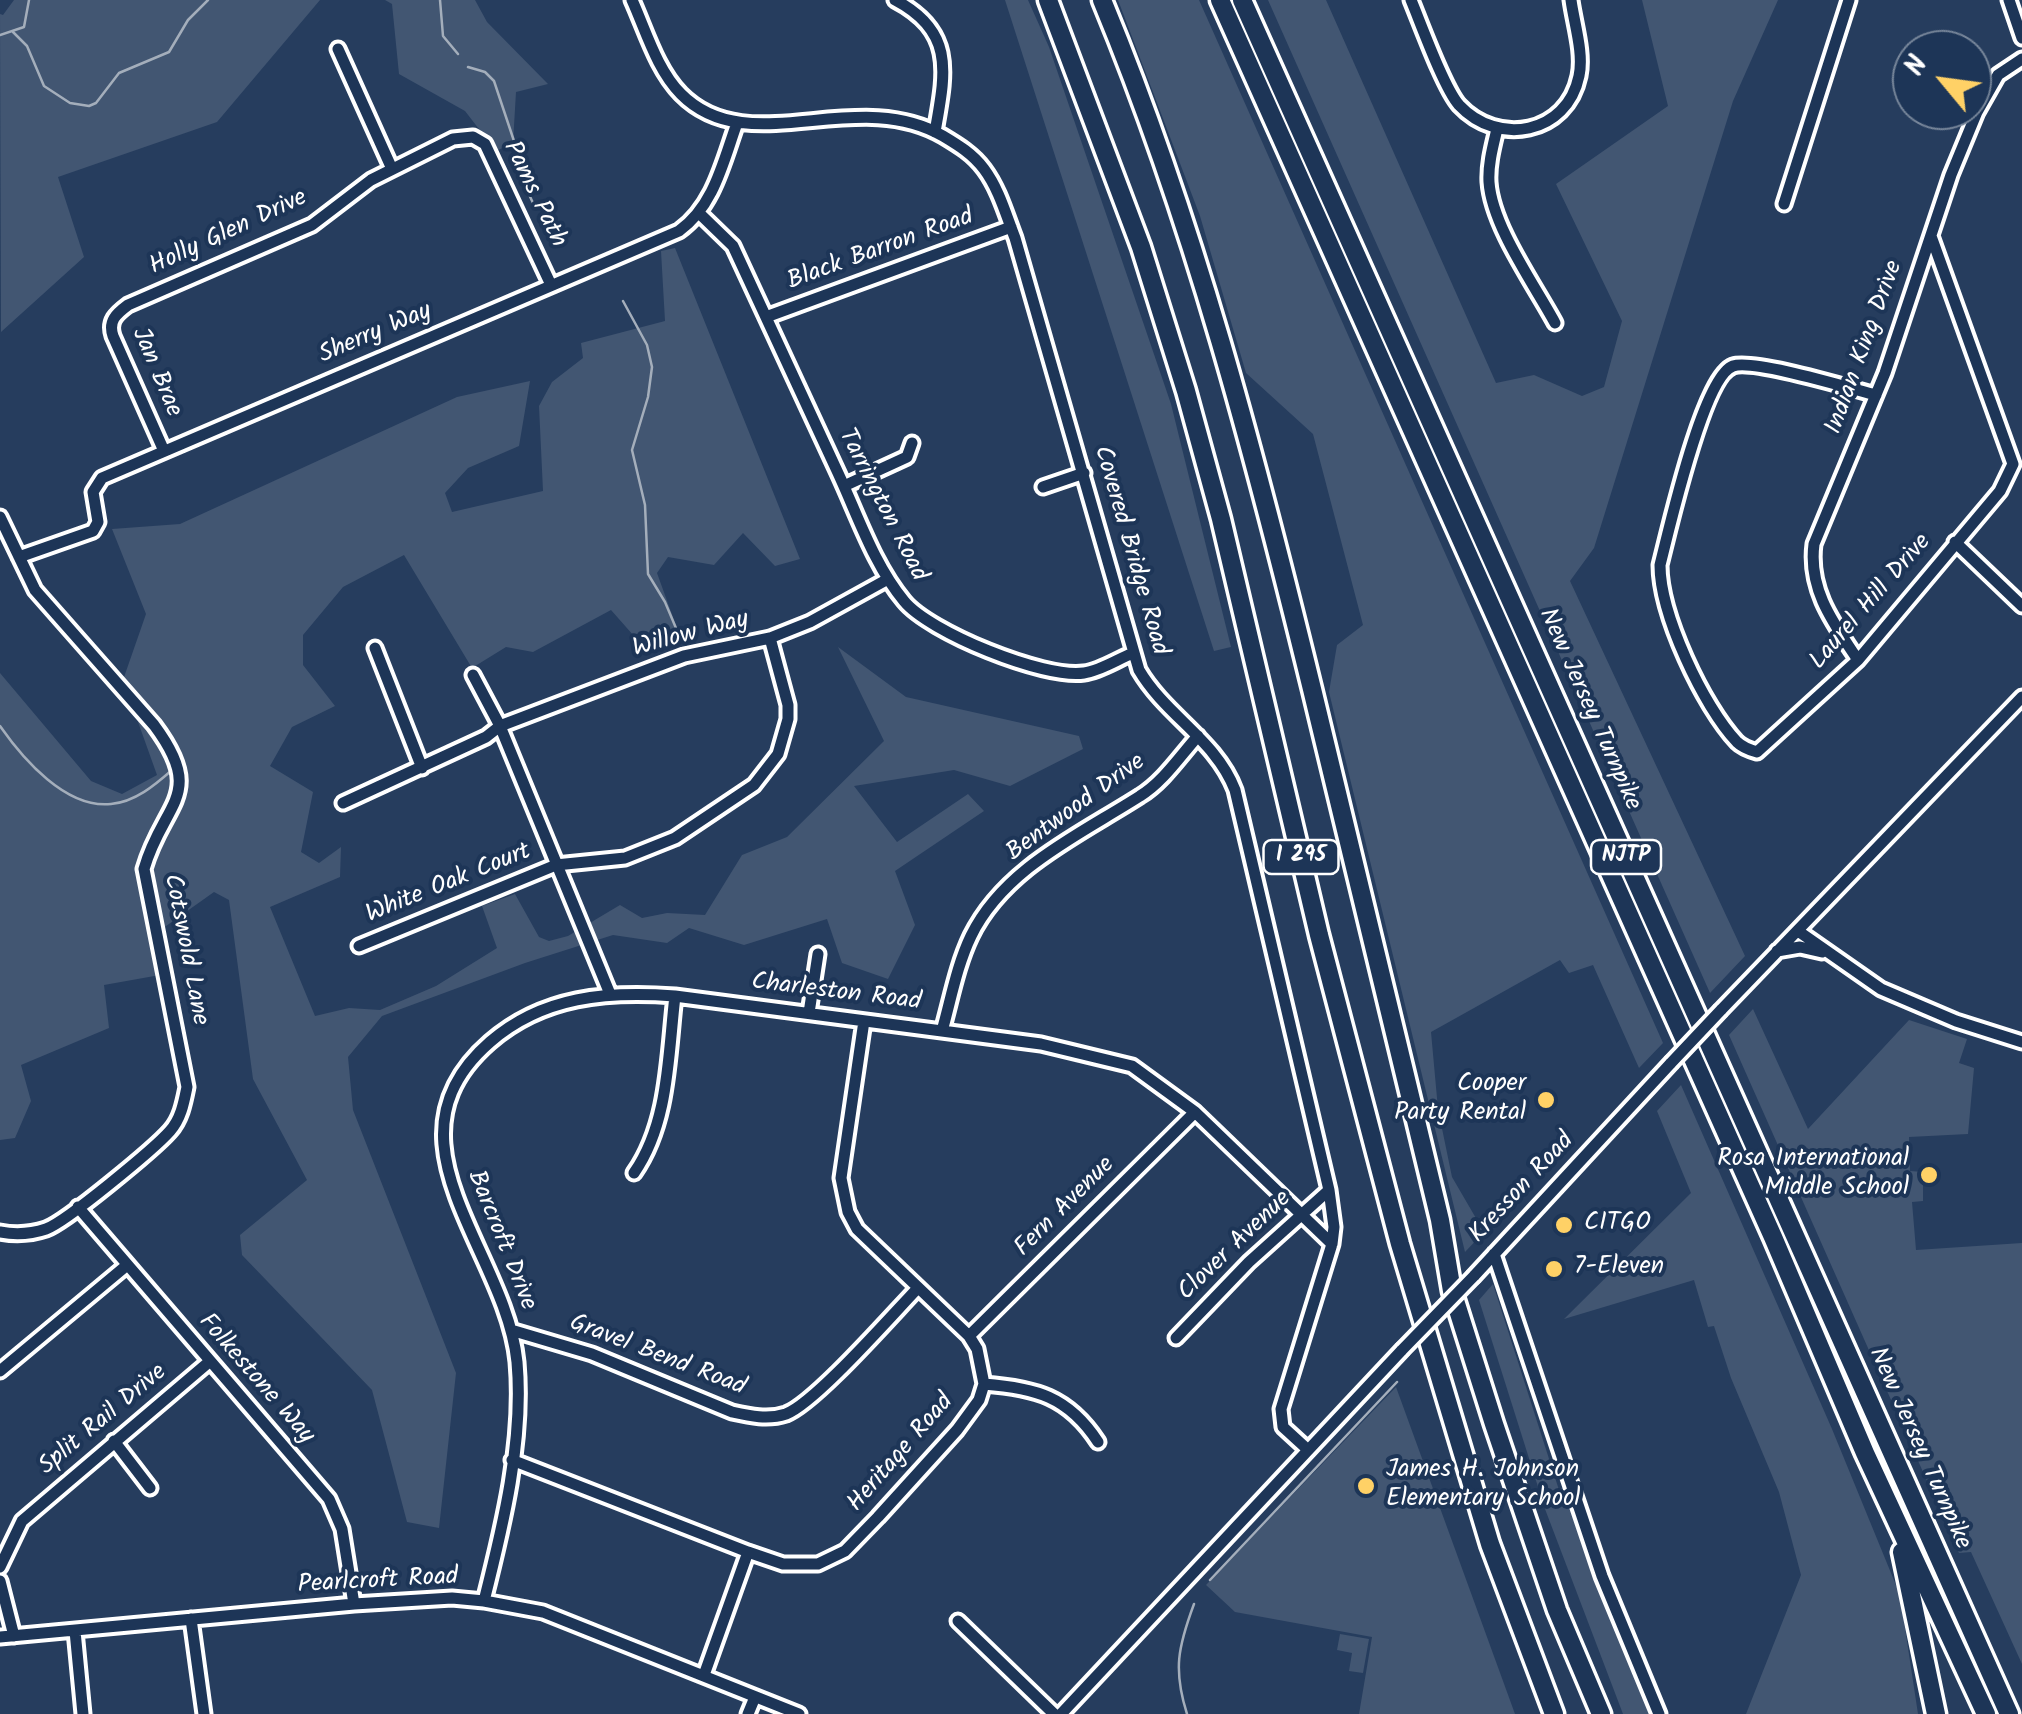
<!DOCTYPE html>
<style>
body{margin:0}
#map{position:relative;width:2022px;height:1714px;overflow:hidden;background:#263d5e;font-family:Kalam,sans-serif}
canvas{display:block}
.north{position:absolute;left:1892px;top:30px;width:100px;height:100px;box-sizing:border-box;background:#1d3557;border:2px solid #77869a;border-radius:50%;rotate:299deg;font-size:28px;font-weight:700;line-height:40px;text-align:center;color:#fff}
.north::after{content:'';display:block;margin:auto;width:35px;height:45px;background:#ffd166;clip-path:polygon(50% 0,100% 100%,50% 72%,0 100%)}
</style>
<div id="map">
<canvas width="2022" height="1714"></canvas>
<div class="north">N</div>
</div>
<script>
const g = document.querySelector('canvas').getContext('2d');
g.lineJoin = 'round';
function paint(path, color) { g.fillStyle = color; g.fill(path, 'evenodd'); }
function stroke(path, color, width, dash) { g.strokeStyle = color; g.lineWidth = width; g.lineCap = dash ? 'butt' : 'round'; g.setLineDash(dash || []); g.stroke(path); }
function label(font, color, halo, rows, align = 'center') {
  g.font = font + ' Kalam,sans-serif'; g.lineWidth = 8; g.setLineDash([]); g.textBaseline = 'middle'; g.strokeStyle = halo; g.fillStyle = color; for (const [text, x, y, turn = 0] of rows) {
    g.save(); g.translate(x, y); g.rotate((+turn || 0) * Math.PI / 180); g.textAlign = isNaN(turn) ? turn : align; if (halo) g.strokeText(text, 0, 0); g.fillText(text, 0, 0); g.restore();
  }
}
paint(new Path2D(`
 M 14,0 L 320,0 L 217,122 L 58,177 L 84,257 L 1,332 L 0,14 L 3,15 Z
 M 385,0 L 475,0 L 487,22 L 548,84 L 516,92 L 513,143 L 496,151 L 465,111 L 399,74 L 392,4 Z
 M 1005,0 L 1028,0 L 1049,47 L 1171,404 L 1231,647 L 1214,651 Z
 M 1118,0 L 1199,0 L 1663,1043 L 1639,1068 L 1593,965 L 1569,973 L 1560,960 L 1431,1032 L 1438,1109 L 1452,1177 L 1484,1232 L 1465,1252 L 1329,692 L 1337,645 L 1363,625 L 1313,434 L 1246,373 L 1200,216 Z
 M 1268,0 L 1326,0 L 1496,383 L 1534,375 L 1582,396 L 1604,387 L 1622,321 L 1556,184 L 1668,106 L 1642,0 L 1778,0 L 1733,101 L 1594,548 L 1570,581 L 1745,956 L 1710,993 Z
 M 675,248 L 800,559 L 775,566 L 743,533 L 714,565 L 668,557 L 657,573 L 679,634 L 659,636 L 641,644 L 611,610 L 533,652 L 506,647 L 472,668 L 404,555 L 343,587 L 303,635 L 303,665 L 335,706 L 292,727 L 270,766 L 313,792 L 301,852 L 319,863 L 341,847 L 340,877 L 270,907 L 315,1016 L 349,1008 L 380,1010 L 436,986 L 497,948 L 482,906 L 515,894 L 539,937 L 549,941 L 568,936 L 620,905 L 642,918 L 667,913 L 705,915 L 742,855 L 787,837 L 884,741 L 838,647 L 906,697 L 1079,736 L 1083,749 L 1010,786 L 954,770 L 854,786 L 897,842 L 968,794 L 984,811 L 895,871 L 915,925 L 888,979 L 842,963 L 827,919 L 744,945 L 689,928 L 667,943 L 613,935 L 525,963 L 382,1016 L 348,1057 L 353,1110 L 456,1373 L 439,1528 L 407,1522 L 372,1390 L 242,1255 L 240,1235 L 307,1180 L 253,1079 L 229,900 L 214,892 L 152,936 L 160,975 L 104,985 L 109,1028 L 21,1065 L 31,1101 L 15,1138 L 0,1140 L 0,673 L 91,781 L 122,794 L 157,775 L 123,680 L 146,614 L 112,529 L 180,524 L 457,397 L 530,381 L 519,446 L 468,468 L 445,493 L 452,512 L 543,491 L 539,406 L 552,382 L 583,358 L 581,343 L 665,321 L 661,251 Z
 M 1753,1009 L 1808,1129 L 1909,1020 L 1967,1039 L 1959,1063 L 1974,1068 L 1968,1134 L 1909,1137 L 1910,1171 L 1923,1172 L 1923,1201 L 1912,1202 L 1916,1250 L 2022,1243 L 2022,1664 L 1971,1552 L 1959,1553 L 1729,1035 Z
 M 1681,1085 L 1832,1429 L 1900,1595 L 1918,1714 L 1746,1714 L 1801,1575 L 1779,1492 L 1731,1378 L 1714,1326 L 1708,1327 L 1694,1280 L 1564,1319 L 1691,1193 L 1657,1111 Z
 M 1493,1284 L 1559,1490 L 1563,1487 L 1661,1714 L 1623,1714 L 1545,1509 L 1479,1300 Z
 M 1396,1387 L 1515,1714 L 1359,1714 L 1372,1637 L 1235,1612 L 1206,1585 Z
 M 1340,1634 L 1369,1639 L 1363,1673 L 1349,1671 L 1352,1653 L 1337,1650 Z`), '#425672');
stroke(new Path2D(`
 M 440,0 L 443,36 L 458,54
 M 13,32 L 27,46 L 44,86 L 70,103 L 89,106 L 96,103 L 119,73 L 169,52 L 188,20 L 208,0
 M 0,35 L 24,27 L 29,0
 M 468,67 L 485,72 L 494,81 L 521,162
 M 522,168 L 523,182 L 534,205
 M 623,301 L 647,345 L 652,367 L 648,397 L 632,450 L 645,505 L 648,574 L 665,602 L 681,640
 M 0,726 C 23,759 66,809 111,804 C 135,802 155,785 172,770
 M 1210,1580 L 1397,1382
 M 1187,1714 C 1173,1670 1178,1647 1194,1604`), '#a4aebb', 2.5);
const minor = new Path2D(`
 M 632,0 C 646,31 657,70 681,94 C 748,162 855,85 943,136 C 958,145 973,154 984,169 C 999,189 1006,215 1015,238 L 1139,670 C 1166,716 1216,740 1235,790 L 1329,1190 L 1334,1227 L 1332,1244 L 1281,1409 L 1283,1427 L 1307,1449
 M 895,0 C 956,32 945,74 935,132
 M 1411,0 C 1421,24 1444,88 1459,105 C 1498,147 1567,134 1579,76 C 1584,53 1574,23 1571,0
 M 2009,0 L 2022,38
 M 338,49 L 392,169
 M 1497,129 C 1493,146 1488,164 1489,182 C 1492,226 1534,284 1555,323
 M 1784,204 L 1849,0
 M 699,213 L 733,246 C 768,321 803,397 838,473 C 858,516 874,565 904,601 C 929,632 1044,679 1084,673 C 1100,671 1118,659 1133,653
 M 766,317 L 1011,227
 M 1876,395 C 1849,388 1754,359 1733,366 C 1703,377 1669,530 1660,565 C 1660,614 1703,706 1737,742 C 1742,747 1750,750 1757,752 L 1858,660 L 2000,491 L 2013,464 L 1931,236
 M 164,451 L 113,336 C 108,321 116,314 128,305 L 312,225 L 371,180 L 453,139 L 473,137 L 485,144 L 551,285
 M 844,486 L 907,457 L 912,443
 M 1043,487 L 1084,473
 M 0,517 L 35,590 L 154,725 C 207,796 163,802 144,869 L 187,1087 C 184,1102 181,1119 170,1131 C 155,1148 66,1222 46,1229 C 31,1234 16,1235 0,1232
 M 1955,542 L 2022,606
 M 19,557 L 93,531 L 98,522 L 93,492 L 102,478 L 679,231 C 714,206 723,162 737,123
 M 375,648 L 422,768
 M 1858,660 C 1834,624 1808,590 1814,544 L 1885,373 L 1951,175 L 1977,112 L 1998,75 L 2022,59
 M 473,675 L 500,726 L 610,994
 M 343,803 L 486,737 L 500,726 L 684,656 L 770,638 L 810,622 L 888,579
 M 1798,931 L 1881,989 L 1956,1021 L 2022,1042
 M 359,946 L 556,865 L 625,858 L 675,838 L 754,785 L 778,754 L 788,719 L 788,705 L 770,638
 M 1777,951 L 1800,947 L 1822,952
 M 1721,1010 L 2022,697
 M 809,1013 L 818,954
 M 942,1031 C 951,999 957,965 971,936 C 1004,868 1081,834 1140,796 C 1163,782 1180,756 1198,736
 M 634,1173 C 669,1123 668,1055 675,996
 M 78,1207 L 329,1499 L 342,1529 L 354,1604
 M 1494,1254 L 1602,1576 L 1659,1714
 M 1474,1276 L 1671,1063
 M 511,1330 L 592,1354 L 732,1412 C 750,1416 768,1420 786,1414 C 815,1403 891,1316 917,1289
 M 969,1336 L 1195,1112
 M 1176,1338 L 1249,1262 L 1329,1190
 M 0,1371 L 126,1266
 M 984,1384 C 1035,1388 1068,1396 1098,1442
 M 114,1441 L 150,1488
 M 512,1460 L 748,1552 L 783,1564 L 818,1564 L 845,1551 L 878,1517 L 957,1430 L 979,1400 L 984,1384 L 977,1349 L 969,1336 L 857,1229 L 848,1212 L 841,1178 L 864,1021
 M 0,1567 L 22,1521 L 209,1362
 M 0,1581 L 14,1636
 M 484,1601 C 503,1526 524,1440 517,1362 C 506,1250 376,1141 490,1042 C 543,996 607,991 675,996 L 1041,1044 L 1132,1066 L 1195,1112 L 1332,1244
 M 191,1619 L 204,1714
 M 958,1621 L 1054,1714
 M 75,1631 L 83,1714
 M 0,1637 L 354,1604 L 452,1598 L 484,1601 L 543,1612 L 799,1714
 M 704,1675 L 748,1552
 M 748,1714 L 755,1697
 M 1061,1714 L 1402,1350`);
const highway = new Path2D(`
 M 1048,0 L 1141,247 L 1186,391 L 1221,519 L 1319,935 L 1400,1244 L 1490,1544 L 1554,1714
 M 1102,0 C 1194,222 1255,456 1312,689 C 1355,866 1397,1043 1440,1220 L 1452,1291 L 1494,1424 L 1557,1610 L 1601,1714
 M 1220,0 L 1773,1237 L 1865,1453 L 1986,1714
 M 1242,0 L 2009,1714
 M 1902,1552 L 1936,1714`);
stroke(minor, '#fff', 19);
stroke(highway, '#fff', 25);
stroke(minor, '#1d3557', 11);
stroke(highway, '#1d3557', 18);
const minorBridge = new Path2D(`
 M 1671,1063 L 1721,1010
 M 1402,1350 L 1474,1276`);
stroke(minorBridge, '#fff', 19, []);
stroke(minorBridge, '#1d3557', 11);
for (const [x, y, r, color] of [
 [1546,1100,10,"#ffd166"],
 [1929,1175,10,"#ffd166"],
 [1564,1225,10,"#ffd166"],
 [1554,1269,10,"#ffd166"],
 [1366,1486,10,"#ffd166"]
]) { const dot = new Path2D(); dot.arc(x, y, r, 0, 2 * Math.PI); g.fillStyle = color; g.fill(dot); stroke(dot, '#1d3557', 4); }
for (const [x, y, w] of [
 [1301,857,75],
 [1626,857,70]
]) { const box = new Path2D(); box.roundRect(x - w / 2, y - 17, w, 34, 8); g.fillStyle = '#1d3557'; g.fill(box); stroke(box, '#fff', 2.5); }
label('bold 22px', '#fff', null, [
 ["I 295",1301,857],
 ["NJTP",1626,857]
]);
label('25px', '#fff', '#1d3557', [
 ["Pams Path",533,195,64],
 ["Holly Glen Drive",229,234,-25],
 ["Black Barron Road",881,251,-20],
 ["Sherry Way",376,335,-23],
 ["Indian King Drive",1866,348,-70],
 ["Jan Brae",155,373,67],
 ["Tarrington Road",881,506,63],
 ["Covered Bridge Road",1129,551,74],
 ["Laurel Hill Drive",1872,603,-49],
 ["Willow Way",691,636,-15],
 ["New Jersey Turnpike",1588,710,66],
 ["Bentwood Drive",1077,809,-36],
 ["White Oak Court",449,885,-22],
 ["Cotswold Lane",184,950,79],
 ["Charleston Road",836,994,7],
 ["Kresson Road",1523,1189,-47],
 ["Fern Avenue",1066,1208,-45],
 ["Barcroft Drive",500,1241,68],
 ["Clover Avenue",1236,1247,-44],
 ["Gravel Bend Road",657,1357,21],
 ["Folkestone Way",255,1380,49],
 ["Split Rail Drive",104,1421,-40],
 ["New Jersey Turnpike",1918,1449,66],
 ["Heritage Road",902,1454,-49],
 ["Pearlcroft Road",378,1583,-3]
]);
label('25px', '#fff', '#1d3557', [
 ["Cooper",1526,1086,"right"],
 ["Party Rental",1526,1115,"right"],
 ["Rosa International",1909,1161,"right"],
 ["Middle School",1909,1190,"right"],
 ["CITGO",1584,1225],
 ["7-Eleven",1574,1269],
 ["James H. Johnson",1386,1472],
 ["Elementary School",1386,1501]
], 'left');
</script>
